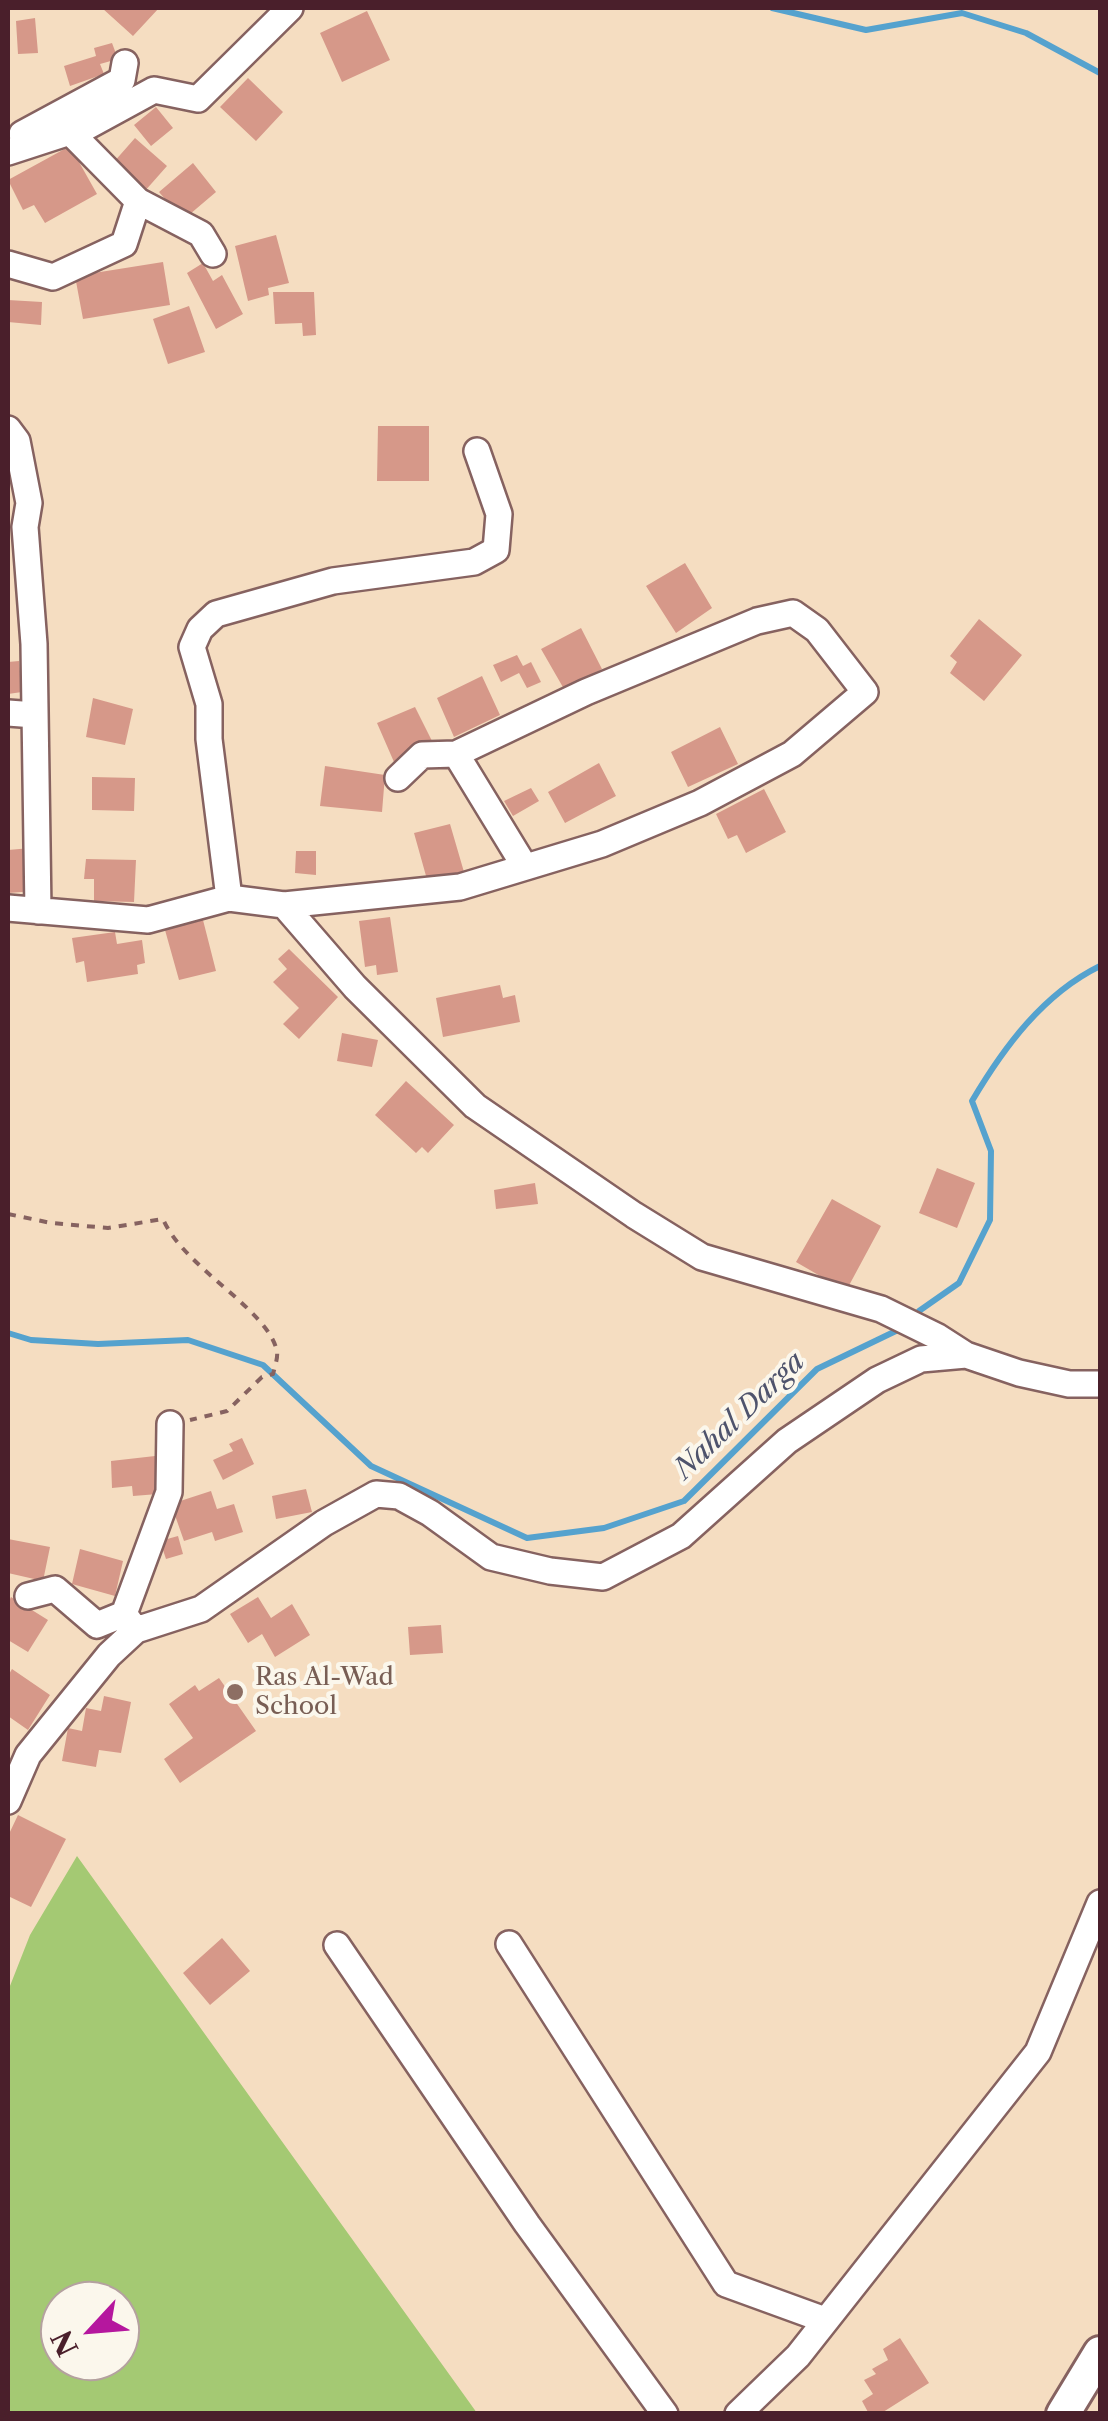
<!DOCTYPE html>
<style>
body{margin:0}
#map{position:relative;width:1108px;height:2421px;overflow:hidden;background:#f5ddc1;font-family:"Libre Caslon Text",serif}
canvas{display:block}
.frame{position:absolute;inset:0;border:10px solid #4a1f2b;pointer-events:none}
.north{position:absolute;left:40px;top:2281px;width:100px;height:100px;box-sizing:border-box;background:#fbf7ec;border:2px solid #b4a19f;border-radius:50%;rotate:244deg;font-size:28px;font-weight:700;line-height:40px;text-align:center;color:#4a1f2b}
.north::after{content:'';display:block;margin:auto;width:35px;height:45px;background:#b5179e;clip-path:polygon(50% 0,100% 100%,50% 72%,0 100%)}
</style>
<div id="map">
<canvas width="1108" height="2421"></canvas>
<div class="frame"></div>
<div class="north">N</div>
</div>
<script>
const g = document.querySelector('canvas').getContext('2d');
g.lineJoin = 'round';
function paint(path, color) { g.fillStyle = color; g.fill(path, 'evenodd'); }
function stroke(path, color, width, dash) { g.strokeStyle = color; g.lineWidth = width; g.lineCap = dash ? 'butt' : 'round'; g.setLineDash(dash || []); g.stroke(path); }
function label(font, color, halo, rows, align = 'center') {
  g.font = font + ' "Libre Caslon Text",serif'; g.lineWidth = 8; g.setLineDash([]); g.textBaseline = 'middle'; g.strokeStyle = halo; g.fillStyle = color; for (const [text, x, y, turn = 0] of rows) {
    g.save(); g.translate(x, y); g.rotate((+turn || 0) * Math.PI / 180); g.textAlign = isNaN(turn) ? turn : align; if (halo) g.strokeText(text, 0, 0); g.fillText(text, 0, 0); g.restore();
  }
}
paint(new Path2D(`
 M 77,1856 L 477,2413 L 8,2413 L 8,1991 L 30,1935 ZM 60,2301 L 120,2301 L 120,2361 L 60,2361 Z`), '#a4c973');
stroke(new Path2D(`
 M 772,8 L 866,30 L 962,13 L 1026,33 L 1100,73
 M 919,1311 L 959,1283 L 990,1220 L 991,1151 L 972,1101 C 1004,1047 1043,994 1100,966
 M 8,1333 L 31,1340 L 98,1344 L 188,1340 L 263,1365 L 371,1466 L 527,1538 L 604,1528 L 684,1501 L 817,1369 L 900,1329`), '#55a2ce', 6);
paint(new Path2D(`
 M 102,8 L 159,8 L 133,36 Z
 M 367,11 L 390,60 L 342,82 L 320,33 Z
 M 35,18 L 38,53 L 18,54 L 16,21 Z
 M 112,43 L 118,59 L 100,64 L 104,74 L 70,86 L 64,66 L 96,56 L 94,48 Z
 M 248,78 L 283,112 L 256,141 L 220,107 Z
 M 156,107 L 173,128 L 151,146 L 134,125 Z
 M 135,138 L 167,166 L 144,192 L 113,163 Z
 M 70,146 L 97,194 L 45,223 L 34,205 L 23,210 L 8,180 Z
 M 193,163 L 216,192 L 183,220 L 159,192 Z
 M 276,235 L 289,283 L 268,288 L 269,295 L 248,301 L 235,246 Z
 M 163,262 L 170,305 L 83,319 L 75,276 Z
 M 203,263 L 213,281 L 222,275 L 243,314 L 216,329 L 187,273 Z
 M 273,292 L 314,292 L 316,335 L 303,336 L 302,323 L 275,324 Z
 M 8,300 L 42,302 L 41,325 L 8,322 Z
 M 189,306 L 205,352 L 168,364 L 153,319 Z
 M 378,426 L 429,426 L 429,481 L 377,481 Z
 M 685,563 L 712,608 L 676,633 L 646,586 Z
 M 979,619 L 1022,655 L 984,701 L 950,673 L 957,662 L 950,656 Z
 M 581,628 L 602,669 L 564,689 L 541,649 Z
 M 517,655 L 523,666 L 531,662 L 541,682 L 527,688 L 519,673 L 501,682 L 493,665 Z
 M 19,661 L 22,692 L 8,694 L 8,662 Z
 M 482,676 L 500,715 L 454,737 L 437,698 Z
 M 93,698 L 133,709 L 125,745 L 86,737 Z
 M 415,707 L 433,743 L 394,762 L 377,723 Z
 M 720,727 L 738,764 L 688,787 L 671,752 Z
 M 599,763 L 616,796 L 565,823 L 548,792 Z
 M 325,766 L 385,775 L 382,812 L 320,806 Z
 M 92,777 L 135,778 L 134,811 L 92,810 Z
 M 531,788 L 539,801 L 513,816 L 504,801 Z
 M 764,789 L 786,832 L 746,853 L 737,835 L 728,839 L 716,814 Z
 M 450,824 L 464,872 L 428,883 L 414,833 Z
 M 31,848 L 35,891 L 8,893 L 8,850 Z
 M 296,851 L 316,851 L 316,875 L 295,873 Z
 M 86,859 L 136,860 L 134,902 L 94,901 L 94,879 L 84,879 Z
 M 390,917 L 398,972 L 377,975 L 376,965 L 365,967 L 359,921 Z
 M 203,920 L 216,971 L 179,980 L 165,930 Z
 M 115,932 L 117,944 L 142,940 L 145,963 L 137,965 L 138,974 L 87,982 L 84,961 L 76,963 L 72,938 Z
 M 289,949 L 338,997 L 299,1039 L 283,1024 L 299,1008 L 273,982 L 287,969 L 278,959 Z
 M 500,985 L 503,998 L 515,995 L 520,1022 L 443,1037 L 436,998 Z
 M 342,1033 L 378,1040 L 372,1067 L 337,1061 Z
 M 406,1081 L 454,1125 L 428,1153 L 422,1147 L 416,1153 L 375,1115 Z
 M 937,1168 L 975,1183 L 957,1228 L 919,1213 Z
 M 535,1183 L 538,1204 L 496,1209 L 494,1190 Z
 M 832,1199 L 881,1226 L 846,1291 L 796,1262 Z
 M 242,1438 L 254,1464 L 223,1480 L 213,1460 L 233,1451 L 229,1444 Z
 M 155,1456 L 158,1494 L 133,1496 L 132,1486 L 112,1488 L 111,1461 Z
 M 306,1489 L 312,1512 L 276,1519 L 272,1496 Z
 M 211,1491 L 217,1509 L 234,1504 L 243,1532 L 215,1541 L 212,1532 L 184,1541 L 171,1504 Z
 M 178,1536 L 183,1554 L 166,1559 L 160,1541 Z
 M 8,1539 L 50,1547 L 43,1581 L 8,1573 Z
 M 80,1549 L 123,1561 L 115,1596 L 72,1584 Z
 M 11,1597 L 48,1620 L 28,1652 L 8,1640 L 8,1603 Z
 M 258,1597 L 271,1618 L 292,1604 L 310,1635 L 275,1657 L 262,1634 L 248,1643 L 230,1614 Z
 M 441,1625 L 443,1653 L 410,1655 L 408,1627 Z
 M 12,1669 L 50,1695 L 28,1730 L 8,1716 L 8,1676 Z
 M 219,1678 L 256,1731 L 180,1783 L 164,1759 L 193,1738 L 169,1704 L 195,1685 L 199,1691 Z
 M 104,1696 L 131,1702 L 121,1753 L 99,1750 L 96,1767 L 62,1761 L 68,1728 L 82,1731 L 86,1708 L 101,1711 Z
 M 18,1815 L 66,1839 L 31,1907 L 8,1896 L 8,1836 Z
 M 222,1938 L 250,1971 L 210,2005 L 183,1973 Z
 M 900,2338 L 929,2383 L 880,2414 L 869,2414 L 862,2401 L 873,2394 L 864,2380 L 876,2374 L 872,2369 L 888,2360 L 883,2349 Z`), '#d69889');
const minor = new Path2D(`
 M 70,132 L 138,201 L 201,234 L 213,254
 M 22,134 L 122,80 L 125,63
 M 8,152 L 88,126 L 154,90 L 198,99 L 290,8
 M 8,264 L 53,277 L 124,244 L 138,201
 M 8,429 L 17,441 L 29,503 L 25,527 L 34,644 L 38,911
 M 8,713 L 35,715
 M 456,754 L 525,867
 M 229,898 L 209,739 L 209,704 L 192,647 L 200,629 L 216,614 L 333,581 L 474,562 L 496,550 L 499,514 L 477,451
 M 284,905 L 460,887 L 602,844 L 700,803 L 792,754 L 865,692 L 817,630 L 793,613 L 757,621 L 586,692 L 456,754 L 422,755 L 398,778
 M 8,908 L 148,920 L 229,898 L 284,905 L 355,987 L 475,1106 L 634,1215 L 702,1257 L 881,1309 L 938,1337 L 966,1355
 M 28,1596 L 55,1589 L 97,1625 L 124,1614
 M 136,1630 L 124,1614 L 169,1492 L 170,1424
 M 8,1801 L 28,1755 L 109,1655 L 136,1630 L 201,1609 L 324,1523 L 376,1494 L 399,1496 L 430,1513 L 491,1557 L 550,1571 L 603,1577 L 681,1536 L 787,1441 L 877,1380 L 921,1359 L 966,1355 L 1019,1373 L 1069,1384 L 1100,1384
 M 509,1944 L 726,2284 L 825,2320
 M 337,1945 L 527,2224 L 665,2414
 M 738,2414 L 798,2356 L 1038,2052 L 1100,1903`);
const major = new Path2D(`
 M 1063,2414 L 1100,2353`);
stroke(minor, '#866260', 30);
stroke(major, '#866260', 38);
stroke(new Path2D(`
 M 8,1214 L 51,1223 L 108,1228 L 163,1219 C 184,1268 267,1308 277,1351 C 278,1358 275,1366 273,1374 L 262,1377 L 227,1411 L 190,1420
 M 8,1379 L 9,1379`), '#866260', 4, [8, 8]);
stroke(minor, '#fff', 25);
stroke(major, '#fff', 32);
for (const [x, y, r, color] of [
 [235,1692,10,"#8d6e63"]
]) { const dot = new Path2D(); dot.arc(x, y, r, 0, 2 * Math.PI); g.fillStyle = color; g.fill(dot); stroke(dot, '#fbf7ec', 4); }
label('25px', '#785e54', '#fbf7ec', [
 ["Ras Al-Wad",255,1678],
 ["School",255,1707]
], 'left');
label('italic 28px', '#4e536c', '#fbf7ec', [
 ["Nahal Darga",740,1416,-44]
]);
</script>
